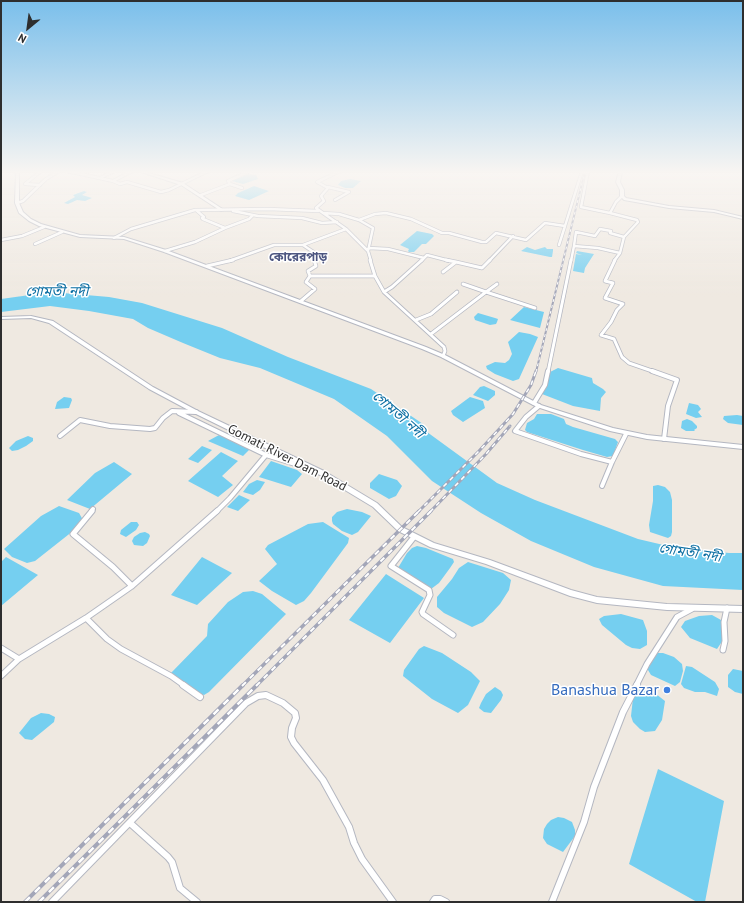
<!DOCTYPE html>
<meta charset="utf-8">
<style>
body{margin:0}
#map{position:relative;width:744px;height:903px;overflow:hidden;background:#efe9e1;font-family:"PT Sans",sans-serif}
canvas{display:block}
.frame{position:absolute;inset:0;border:2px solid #2e2e2e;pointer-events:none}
.north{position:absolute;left:8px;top:8px;width:40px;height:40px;-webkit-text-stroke:3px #fff;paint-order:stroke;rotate:209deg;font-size:11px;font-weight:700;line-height:16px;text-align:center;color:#2e2e2e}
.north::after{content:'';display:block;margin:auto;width:14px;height:18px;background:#2e2e2e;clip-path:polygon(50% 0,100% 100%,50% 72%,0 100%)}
</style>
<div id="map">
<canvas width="744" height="903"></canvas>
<div class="frame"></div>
<div class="north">N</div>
</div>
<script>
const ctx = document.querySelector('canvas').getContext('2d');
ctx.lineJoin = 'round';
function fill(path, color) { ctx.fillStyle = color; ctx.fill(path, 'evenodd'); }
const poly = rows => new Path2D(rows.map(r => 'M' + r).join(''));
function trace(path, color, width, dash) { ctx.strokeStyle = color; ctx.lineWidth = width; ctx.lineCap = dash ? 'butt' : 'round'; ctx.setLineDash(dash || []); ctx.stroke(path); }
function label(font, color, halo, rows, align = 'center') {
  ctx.font = font + ' "PT Sans","Noto Sans Bengali",sans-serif'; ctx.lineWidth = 3; ctx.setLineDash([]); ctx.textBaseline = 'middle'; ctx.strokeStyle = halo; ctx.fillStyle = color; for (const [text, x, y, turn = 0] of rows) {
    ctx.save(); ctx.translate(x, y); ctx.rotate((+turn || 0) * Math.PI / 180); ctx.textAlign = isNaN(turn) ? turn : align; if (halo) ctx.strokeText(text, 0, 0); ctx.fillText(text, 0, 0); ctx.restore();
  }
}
const water = poly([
 [248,174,256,175,258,179,243,184,232,181],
 [350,179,361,181,353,188,345,188,338,185,341,181],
 [254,186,269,191,249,200,235,196,238,193],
 [84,191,87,192,82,195,92,198,85,201,77,200,68,204,64,203,75,197,73,195],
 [417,231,432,234,434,236,426,244,422,244,414,252,409,252,408,251,409,249,400,245],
 [527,247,535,250,545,247,547,249,553,249,553,251,552,257,550,257,521,251],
 [577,251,594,254,585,268,584,273,573,271,576,254,582,255,576,253],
 [63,293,109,297,142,303,222,328,288,357,371,389,423,424,427,432,497,483,535,500,638,539,672,547,729,553,743,553,743,590,663,586,594,567,531,541,481,513,432,481,387,436,334,399,260,368,220,358,183,343,148,328,133,319,89,311,50,306,1,312,1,299,37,294],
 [524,307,544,312,540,328,510,320],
 [478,313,495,318,498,319,497,322,496,324,490,325,475,320,474,317],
 [519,332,530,334,538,337,519,379,513,381,495,374,487,369,486,366,495,362,505,363,509,360,512,354,508,342],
 [558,368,592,378,593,383,603,389,606,392,601,398,600,411,573,406,542,394,547,386,548,373],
 [484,386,495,391,495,395,488,401,473,395,480,387],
 [64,397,71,398,72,400,69,408,55,409,57,402],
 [470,397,483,401,485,408,463,422,453,415,451,411],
 [689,403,698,405,701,409,698,412,702,417,696,418,686,414],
 [537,414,551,414,564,419,566,424,573,427,615,439,618,442,613,456,607,457,583,450,527,432,525,430,527,423,534,419],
 [737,415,743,416,743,425,728,423,723,419,724,416],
 [687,419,692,421,697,426,697,428,694,430,695,431,686,431,681,428,682,421],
 [219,435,251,448,243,456,208,441],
 [28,436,33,438,33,441,26,446,18,450,12,451,9,448,16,441],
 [202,446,212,450,198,463,188,459],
 [221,452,238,461,222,476,233,485,218,497,188,481],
 [271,461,297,470,302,474,291,487,259,477],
 [114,462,132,474,90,509,67,500,95,473],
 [379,474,397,480,402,486,396,496,389,499,370,488,370,483],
 [257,480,265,482,260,490,253,495,243,492,249,484],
 [658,485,665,487,670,492,672,500,672,532,671,536,668,538,650,532,649,525,653,501,653,486],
 [239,495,250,500,238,511,227,507],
 [59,506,79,513,83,520,73,531,35,561,27,563,12,557,4,549,41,516],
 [347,509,362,512,371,516,358,532,352,535,342,531,333,524,332,521,332,517,337,512],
 [131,522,137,522,139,525,136,530,126,537,120,534,121,530],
 [323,522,349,538,348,543,311,593,304,601,296,605,272,591,259,581,277,564,265,549,268,545,308,524],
 [145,532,149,534,150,536,147,543,143,546,134,545,132,541,134,537,140,533],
 [417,546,426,548,453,559,454,562,450,568,439,583,431,589,400,570,398,568,407,553,412,548],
 [6,557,38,575,1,606,1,562],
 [202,557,232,573,197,605,171,595],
 [468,562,503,573,511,580,509,590,500,604,483,622,472,627,444,613,437,607,437,597,452,579,459,568],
 [386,574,424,598,390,643,349,620],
 [253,591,262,594,286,614,209,692,204,695,198,693,171,673,207,636,208,624,228,602,243,592],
 [621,614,643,620,647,631,647,645,640,649,632,648,626,645,602,625,599,619,604,616],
 [712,615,721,620,723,640,717,649,690,638,681,627,685,621,699,616],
 [424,646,442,653,471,672,480,681,468,705,458,713,432,699,403,676,404,670,419,649],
 [657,653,663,653,674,657,682,664,683,671,680,682,675,686,651,675,648,670,648,664],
 [686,666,692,667,715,682,719,689,717,696,705,692,695,692,684,688,681,684],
 [733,669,743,671,743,694,735,692,728,687,728,675],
 [495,687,501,691,503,695,501,700,491,713,484,712,479,708,481,703,486,694],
 [643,689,656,694,665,701,662,720,655,731,645,732,640,729,633,722,631,716,633,698,638,691],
 [41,713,49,714,55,717,54,722,32,740,25,739,19,733,31,718],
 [658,769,724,801,705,902,697,902,629,864],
 [558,817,564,818,572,822,575,830,575,836,563,852,547,844,543,838,544,829,547,824,551,820]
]);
const streetFar4 = poly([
 [67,171,113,181],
 [132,171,113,181,120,184,127,182,161,192,169,190,208,171],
 [340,171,317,182,328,188,321,196,324,201,316,208,323,213,339,214,359,220,373,228,368,251,371,261],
 [588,171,581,207,610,213],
 [100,178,114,171],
 [40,185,25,184,41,171],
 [328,187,349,192,335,200],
 [242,188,230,184,228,181,250,171],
 [201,195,230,184],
 [17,203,23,201,46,179,59,171],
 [233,211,258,216,302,218,322,223,337,222],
 [323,213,346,229,368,251],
 [359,220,375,214,386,213,411,219,442,233,449,233,482,242,486,242,496,233,526,240,545,223,565,226,582,171],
 [225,228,249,219,253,215],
 [114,238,131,229,195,210,268,209,318,211],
 [1,240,22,236,44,227],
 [35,244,62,232],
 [559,245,565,226],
 [574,246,576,232,595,236,600,229,611,231,610,233,624,237],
 [369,248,388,249,424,258],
 [165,251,195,242,225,228,203,219,202,218,204,217,196,210],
 [229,261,274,245,303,245],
 [314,261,313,258,315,253,303,245,346,229],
 [421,261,427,255,450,261],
 [489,261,513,236],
 [571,261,574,246,598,248,620,253],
 [614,261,620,253,624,237,638,222,637,220,610,213,616,202,622,196]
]);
const streetFar3 = poly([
 [370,260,375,276,384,292,444,347,445,351,443,356],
 [615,260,605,281,613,283,605,298,623,304,617,310,611,322,601,335,614,339,622,357,629,363,655,372],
 [456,262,482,268,490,260],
 [207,266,233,260],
 [443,272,456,262,446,260],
 [310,276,375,276],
 [497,284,486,292,535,308],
 [384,292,392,287,422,260],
 [301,301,315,289,306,282,310,276,308,271,316,266,314,260],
 [416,320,431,314,457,292],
 [431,334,486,292,463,284],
 [548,372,571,260]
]);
const streetFar2 = poly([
 [652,371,677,380,668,406,664,439],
 [534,403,545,385,548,371],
 [539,406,526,417,515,431,581,454,612,462,626,434],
 [179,413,266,455],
 [60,436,80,420,110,426,150,429,155,428,163,418,172,411,196,412],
 [602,486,612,462],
 [91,512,93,509],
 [216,512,230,498,266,455,308,468]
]);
const streetFar1 = poly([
 [92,511,73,534,113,567,132,586],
 [414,537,391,566,429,590,430,595,422,612,423,614,453,635],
 [86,618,132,586,217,511],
 [1,648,19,659,86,618,107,639,121,649,171,676,185,686],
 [723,650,725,641,724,622,727,608],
 [1,676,19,659],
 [636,686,647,664,677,617,692,609]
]);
const street = poly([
 [183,685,200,697],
 [130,823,168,857,172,862,180,888,197,902],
 [52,902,246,703,258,696,266,695,283,703,295,713,296,718,292,728,291,737,294,743,323,780,349,827,354,843,362,859,393,902],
 [433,902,435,899,440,899,446,902],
 [552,902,584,822,594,787,623,712,637,685]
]);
const secondary = poly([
 [16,171,19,171,19,203,23,212,31,219,41,224,80,235,124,237,166,250,426,347,445,355,541,405,613,428,647,435,743,445,743,449,647,439,610,431,537,407,441,357,422,349,164,252,124,239,80,237,39,226,29,221,19,213,15,203,16,171],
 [138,171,142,171,183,183,224,210,221,211,181,185,138,171],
 [619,171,622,171,620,182,624,190,624,196,626,198,669,206,714,210,743,217,743,219,714,212,669,208,624,200,620,196,620,190,616,182,619,171],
 [31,316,53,321,153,387,198,411,324,471,377,503,402,527,434,543,490,560,571,590,597,597,667,604,743,606,743,612,667,610,597,603,570,596,486,564,430,547,398,531,373,507,320,475,194,413,149,389,49,323,31,318,1,319,1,317,31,316]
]);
const railFar3 = poly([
 [536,372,585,171]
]);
const railFar2 = poly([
 [418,512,479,451,513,414,531,385,536,371],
 [430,512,486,454,510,426]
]);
const railFar1 = poly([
 [242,686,419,511],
 [256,686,431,511]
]);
const rail = poly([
 [25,902,243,685],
 [39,902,257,685]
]);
const markers = [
 [667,690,4,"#3f7fe0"]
];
const farNeighbourhoodnames = [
 ["কোরেরপাড়",298,258]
];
const streetNames = [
 ["Gomati River Dam Road",287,458,27]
];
const waterNames = [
 ["গোমতী নদী",57,292],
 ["গোমতী নদী",398,415,41],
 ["গোমতী নদী",690,553,9]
];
const nearShopnames = [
 ["Banashua Bazar",659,690]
];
fill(water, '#75cff0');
trace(streetFar4, '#b4b7c1', 4);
trace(streetFar3, '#b4b7c1', 4.5);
trace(streetFar2, '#b4b7c1', 6);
trace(streetFar1, '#b4b7c1', 7);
trace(street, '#b4b7c1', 8);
trace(secondary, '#b4b7c1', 2);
trace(streetFar4, '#fff', 2.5);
trace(streetFar3, '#fff', 3);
trace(streetFar2, '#fff', 4);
trace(streetFar1, '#fff', 5);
trace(street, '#fff', 6);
fill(secondary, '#fff');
trace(railFar3, '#a3a6b8', 2);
trace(railFar2, '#a3a6b8', 3);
trace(railFar1, '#a3a6b8', 3.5);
trace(rail, '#a3a6b8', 4);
trace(railFar3, '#fff', 1, [3]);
trace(railFar2, '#fff', 1.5, [4.5]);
trace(railFar1, '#fff', 2, [5.5]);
trace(rail, '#fff', 2.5, [7]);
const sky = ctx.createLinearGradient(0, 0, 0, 297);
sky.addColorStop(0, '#7abfeb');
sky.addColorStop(0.58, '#f8f5f2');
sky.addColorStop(1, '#f8f5f200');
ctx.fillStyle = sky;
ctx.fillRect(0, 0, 744, 297);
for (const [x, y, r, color] of markers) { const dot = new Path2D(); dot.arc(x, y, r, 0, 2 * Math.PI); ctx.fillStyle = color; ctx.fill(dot); trace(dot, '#fff', 1.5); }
label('bold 12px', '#4d5680', '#fff', farNeighbourhoodnames);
label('13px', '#2e2e2e', '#fff', streetNames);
label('italic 14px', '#0d6fa3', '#fff', waterNames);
label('16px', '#366cbe', '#fff', nearShopnames, 'right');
</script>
